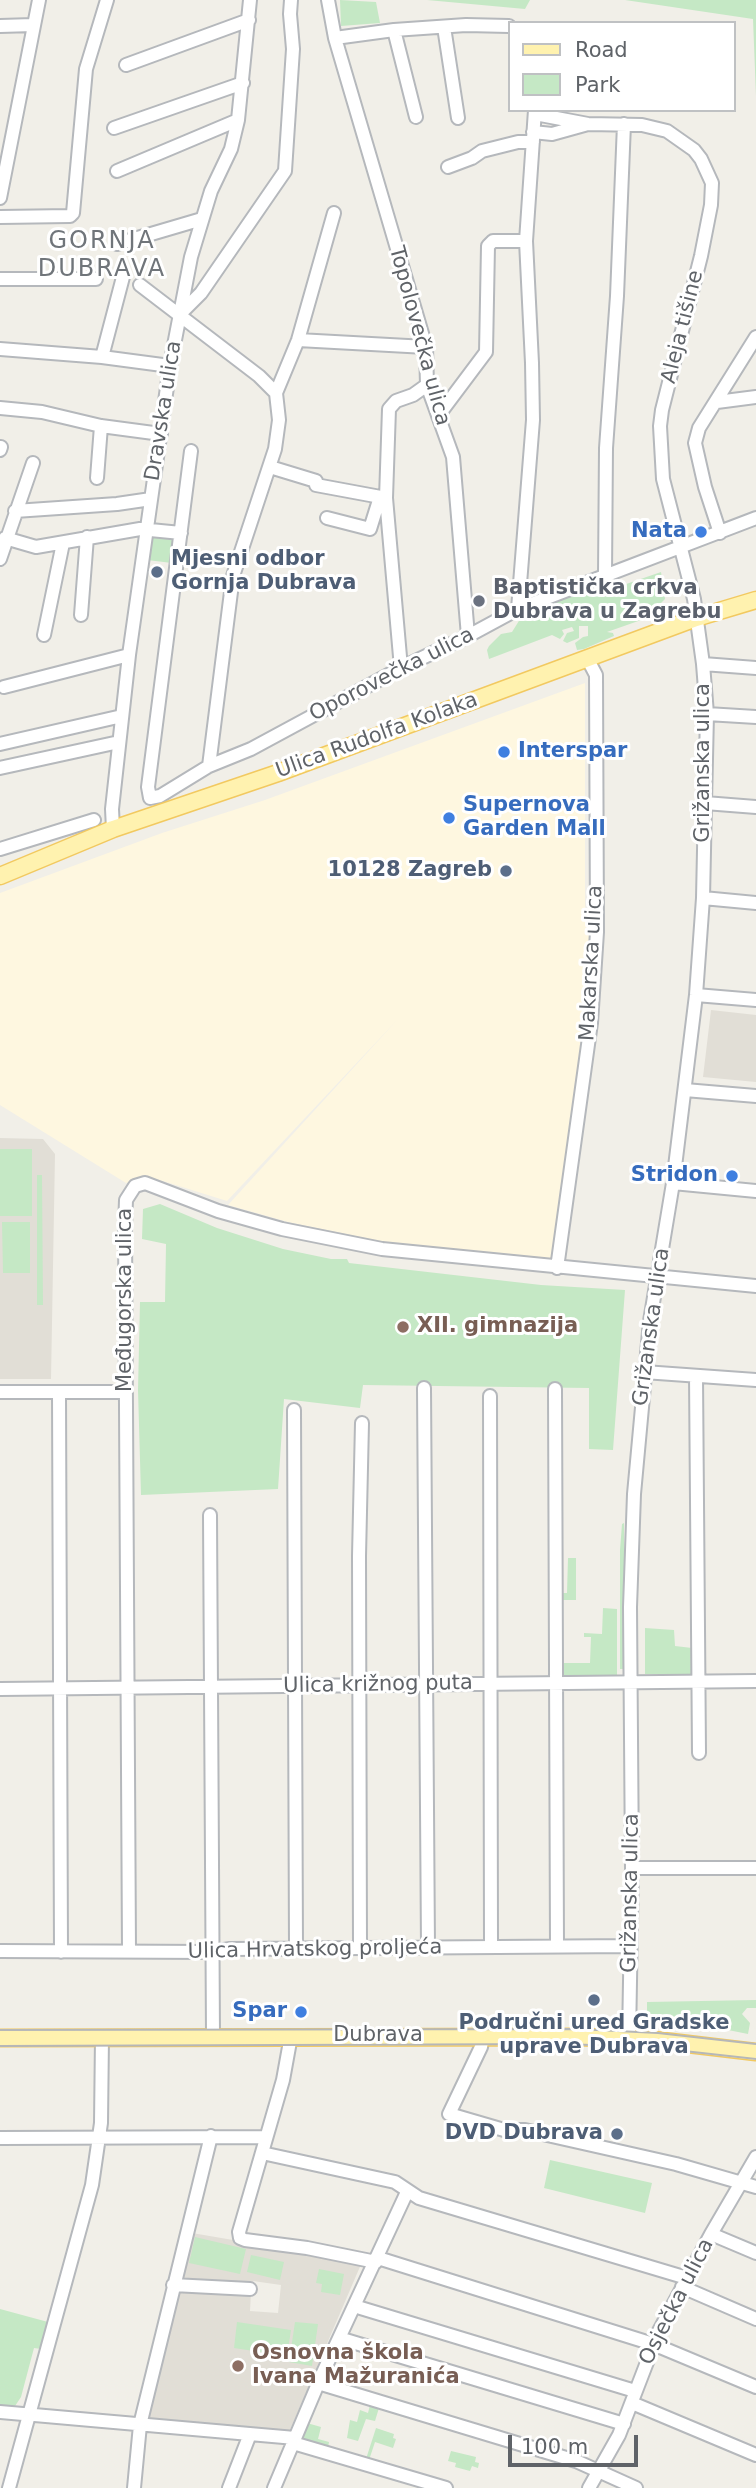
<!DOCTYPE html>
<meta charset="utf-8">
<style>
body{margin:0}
#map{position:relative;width:756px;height:2488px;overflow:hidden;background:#f1efe8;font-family:"DejaVu Sans",sans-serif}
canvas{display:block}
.legend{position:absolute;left:508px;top:21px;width:228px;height:91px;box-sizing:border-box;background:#fff;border:2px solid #bfc1c3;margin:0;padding:9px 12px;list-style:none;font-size:21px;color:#5f6368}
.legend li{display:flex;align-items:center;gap:14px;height:35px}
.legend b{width:35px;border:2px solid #bfc1c3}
.scale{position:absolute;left:508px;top:2435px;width:130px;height:32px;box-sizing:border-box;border:4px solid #5f6368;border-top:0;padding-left:9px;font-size:21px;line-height:24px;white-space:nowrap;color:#5f6368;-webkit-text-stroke:5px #fff;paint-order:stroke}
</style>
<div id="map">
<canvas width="756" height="2488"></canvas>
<ul class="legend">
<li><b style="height:9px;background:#fff2af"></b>Road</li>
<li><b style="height:19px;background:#c5e8c5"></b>Park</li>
</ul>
<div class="scale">100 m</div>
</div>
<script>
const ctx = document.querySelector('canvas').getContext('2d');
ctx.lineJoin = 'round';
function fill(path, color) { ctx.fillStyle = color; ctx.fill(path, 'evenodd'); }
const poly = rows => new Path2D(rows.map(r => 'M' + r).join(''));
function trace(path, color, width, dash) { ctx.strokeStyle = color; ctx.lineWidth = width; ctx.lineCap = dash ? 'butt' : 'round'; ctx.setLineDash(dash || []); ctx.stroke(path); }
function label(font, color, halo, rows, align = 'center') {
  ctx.font = font + ' "DejaVu Sans",sans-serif'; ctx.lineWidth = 6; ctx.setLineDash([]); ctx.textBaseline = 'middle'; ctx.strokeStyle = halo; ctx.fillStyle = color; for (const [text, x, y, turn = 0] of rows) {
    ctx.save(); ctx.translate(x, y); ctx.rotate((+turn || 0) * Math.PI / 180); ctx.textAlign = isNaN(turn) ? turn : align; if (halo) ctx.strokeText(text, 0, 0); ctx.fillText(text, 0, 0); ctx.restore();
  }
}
const commercial = poly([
 [585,683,585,920,595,921,591,996,551,1261,384,1242,288,1222,228,1205,398,1019,227,1201,163,1181,143,1178,126,1183,0,1105,0,893,162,833,265,800]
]);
const education = poly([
 [711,1010,756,1015,756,1082,703,1077],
 [0,1138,43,1139,55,1154,51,1379,0,1379],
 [192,2233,362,2262,289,2432,146,2419,178,2289,251,2292,250,2311,278,2313,281,2285,253,2281,251,2287,180,2281]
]);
const green = poly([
 [340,0,376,2,380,23,341,26],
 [427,0,530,0,525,9],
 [625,0,756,0,756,96,753,19],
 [150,534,175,537,172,563,147,560],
 [661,572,665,599,657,607,664,612,607,632,613,633,614,636,584,649,577,650,575,643,583,637,588,636,588,626,579,626,579,638,567,643,563,641,567,633,574,631,572,627,562,630,564,634,560,639,552,635,489,659,487,650,489,646,501,634,512,632,522,616,559,598,584,591,606,591],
 [0,1149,32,1149,32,1216,0,1216],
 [37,1175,42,1175,43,1305,37,1305],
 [160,1204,217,1228,283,1249,331,1259,347,1259,349,1263,541,1285,625,1290,613,1450,589,1449,589,1388,363,1385,360,1408,284,1399,278,1489,141,1495,138,1390,140,1302,165,1302,166,1244,142,1239,143,1209],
 [2,1222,30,1222,30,1273,3,1273],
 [624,1523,624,1669,620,1669,620,1550,622,1524],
 [568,1558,576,1558,576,1600,562,1600,562,1593,567,1593],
 [603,1608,617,1609,617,1677,565,1676,562,1672,562,1663,590,1663,591,1637,584,1637,584,1633,602,1634],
 [645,1628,674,1630,675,1646,692,1648,694,1674,645,1674],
 [756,2000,756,2008,747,2008,742,2014,750,2023,748,2034,708,2026,652,2021,647,2017,647,2002],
 [550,2160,652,2183,645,2213,544,2188],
 [195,2237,246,2249,240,2274,189,2263],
 [251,2255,284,2262,280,2280,247,2272],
 [319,2269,344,2274,340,2295,321,2292,322,2284,316,2283],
 [0,2309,48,2322,41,2349,34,2348,21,2397,15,2406,0,2405],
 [237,2322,291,2330,287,2356,234,2348],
 [295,2322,318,2324,312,2366,289,2362],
 [370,2405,379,2408,375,2421,366,2419,358,2441,347,2438,350,2420,357,2422,360,2410,368,2413],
 [307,2423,321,2427,318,2439,329,2442,328,2448,301,2440],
 [376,2428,394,2434,393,2438,396,2439,393,2448,375,2442,369,2460,366,2459],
 [451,2451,476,2457,475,2462,479,2463,478,2468,472,2466,470,2471,455,2467,456,2463,448,2461]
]);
const minor = poly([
 [328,0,335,38,426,347,427,385,453,457,468,636],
 [0,26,33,25],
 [444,27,458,118],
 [394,30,416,117],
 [335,38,394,30,466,25,509,26],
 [126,65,249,20],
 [535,114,588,124,642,125,667,131,694,150,701,159,712,183,711,205,701,256,662,410,660,426,663,479,694,599,703,664,707,714,705,803,703,898,696,995,673,1183,650,1321,634,1494,630,1607,632,1868,629,2038],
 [114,128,243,83],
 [533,132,552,134,588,124],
 [448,167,472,158,482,151,518,142,533,142],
 [117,171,238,120],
 [0,198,39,0],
 [0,217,70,216,73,213,86,69,107,0],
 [117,244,202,219],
 [0,279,96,279],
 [140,285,259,376,276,393],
 [179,315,201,293,285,171,293,49,290,14,291,0],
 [298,340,426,347],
 [0,349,102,357,170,366],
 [102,357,123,277],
 [717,402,756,397],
 [0,408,42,412,101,426,161,434],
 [438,416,486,352,488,246,493,241,526,241],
 [0,450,1,447],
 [191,451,148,787,150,798,160,796,209,766,251,749,401,668,468,636,518,609,756,518],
 [270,467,316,481],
 [97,478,101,426],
 [316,485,386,498],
 [15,511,117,504,151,499],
 [327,518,370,529,380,497],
 [720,533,705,487,695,443,699,428,756,337],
 [5,538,36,547,140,529,181,533],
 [0,559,33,463],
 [605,575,606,448,617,296,624,124],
 [518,609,533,420,532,363,526,241,535,110],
 [81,615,87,537],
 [44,635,63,543],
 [703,664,756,668],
 [401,668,386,498,389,409,396,401,413,395,427,385],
 [4,687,129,655],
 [707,714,756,717],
 [0,744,122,716],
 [209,766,233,576,275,449,279,420,276,393,298,340,334,213],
 [0,768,119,742],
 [705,803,756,807],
 [113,829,112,809,129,655,170,366,191,257,211,191,231,149,238,120,250,0],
 [0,849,94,820],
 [703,898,756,903],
 [696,995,756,1000],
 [685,1090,756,1096],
 [673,1183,756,1191],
 [557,1268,591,1023,597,932,596,675,587,658],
 [644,1372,756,1380],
 [696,1376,699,1753],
 [424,1388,428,1948],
 [555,1389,557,1946],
 [0,1392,126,1392],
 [59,1393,61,1952],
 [490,1396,491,1946],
 [294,1410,296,1949],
 [210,1515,213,2036],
 [0,1689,756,1681],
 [632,1868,756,1868],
 [360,1948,359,1556,362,1423],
 [0,1951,212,1952,230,1949,631,1946],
 [129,1951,125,1227,126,1200,135,1186,145,1183,218,1211,282,1229,382,1249,756,1286],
 [291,2036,283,2080,239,2232,240,2238,245,2240,307,2248,376,2262],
 [483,2036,481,2047,449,2114,504,2130,525,2130,676,2164,756,2187],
 [0,2138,266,2137],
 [262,2153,395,2182,419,2198,687,2278],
 [711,2234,756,2253],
 [378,2258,653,2344,756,2387],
 [173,2285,250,2289],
 [682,2287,756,2319],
 [354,2306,635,2391],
 [339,2338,624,2424],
 [318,2383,576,2461,636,2488],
 [632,2403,756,2455],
 [0,2412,295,2438],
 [293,2443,446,2488],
 [9,2488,92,2185,101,2123,102,2037],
 [134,2488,140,2425,211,2136],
 [229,2488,250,2434],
 [274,2488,320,2379,407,2192],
 [589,2488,619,2435,659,2331,711,2234,756,2157]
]);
const major = poly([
 [0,876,113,829,278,773,696,618,756,600],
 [0,2038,579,2037,654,2040,756,2052]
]);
const tram = poly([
 [0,2030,576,2029,658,2033,756,2044],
 [0,2046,563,2044,648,2047,756,2059]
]);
const markers = [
 [701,532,7,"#3f7fe0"],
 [157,572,7,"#5c6f8a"],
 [479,601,7,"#6b7280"],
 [504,752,7,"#3f7fe0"],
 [449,818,7,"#3f7fe0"],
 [506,871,7,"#5c6f8a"],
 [732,1176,7,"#3f7fe0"],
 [403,1327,7,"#8d6e63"],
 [594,2000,7,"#5c6f8a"],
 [301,2012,7,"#3f7fe0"],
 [617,2134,7,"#5c6f8a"],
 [238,2366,7,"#8d6e63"]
];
const streetNames = [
 ["Aleja tišine",683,327,-76],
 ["Topolovečka ulica",419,336,75],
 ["Dravska ulica",164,411,-81],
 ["Oporovečka ulica",392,675,-27],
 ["Ulica Rudolfa Kolaka",377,736,-20],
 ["Grižanska ulica",704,763,-90],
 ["Makarska ulica",592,963,-87],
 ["Međugorska ulica",126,1300,-90],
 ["Grižanska ulica",652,1327,-82],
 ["Ulica križnog puta",378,1685,-1],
 ["Grižanska ulica",631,1893,-89],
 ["Ulica Hrvatskog proljeća",315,1950,-1],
 ["Dubrava",378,2036],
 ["Osječka ulica",677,2302,-63]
];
const shopNames = [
 ["Nata",687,532],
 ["Interspar",518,752,"left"],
 ["Supernova",463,806,"left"],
 ["Garden Mall",463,830,"left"],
 ["Stridon",718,1176],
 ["Spar",287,2012]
];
const serviceNames = [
 ["Mjesni odbor",171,560,"left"],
 ["Gornja Dubrava",171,584,"left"],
 ["10128 Zagreb",492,871],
 ["Područni ured Gradske",594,2024,"center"],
 ["uprave Dubrava",594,2048,"center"],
 ["DVD Dubrava",603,2134]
];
const worshipNames = [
 ["Baptistička crkva",493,589],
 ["Dubrava u Zagrebu",493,613]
];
const educationNames = [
 ["XII. gimnazija",417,1327],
 ["Osnovna škola",252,2354],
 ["Ivana Mažuranića",252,2378]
];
const quarterNames = [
 ["GORNJA",102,242],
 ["DUBRAVA",102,270]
];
fill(commercial, '#fef7e0');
fill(education, '#e1ded6');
fill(green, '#c5e8c5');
trace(minor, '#b5b8bc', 16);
trace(major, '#f2c960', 19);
trace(minor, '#fff', 12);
trace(major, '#fff2af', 16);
trace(tram, '#b6b7b8', 2);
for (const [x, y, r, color] of markers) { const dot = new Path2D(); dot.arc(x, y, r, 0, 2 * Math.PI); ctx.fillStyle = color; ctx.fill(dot); trace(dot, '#fff', 2.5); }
label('21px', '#5f6368', '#fff', streetNames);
label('bold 21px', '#366cbe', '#fff', shopNames, 'right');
label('bold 21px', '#4e5e75', '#fff', serviceNames, 'right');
label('bold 21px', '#5b616d', '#fff', worshipNames, 'left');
label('bold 21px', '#785e54', '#fff', educationNames, 'left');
ctx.letterSpacing = '2px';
label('24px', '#70757a', '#fff', quarterNames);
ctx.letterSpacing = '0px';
</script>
